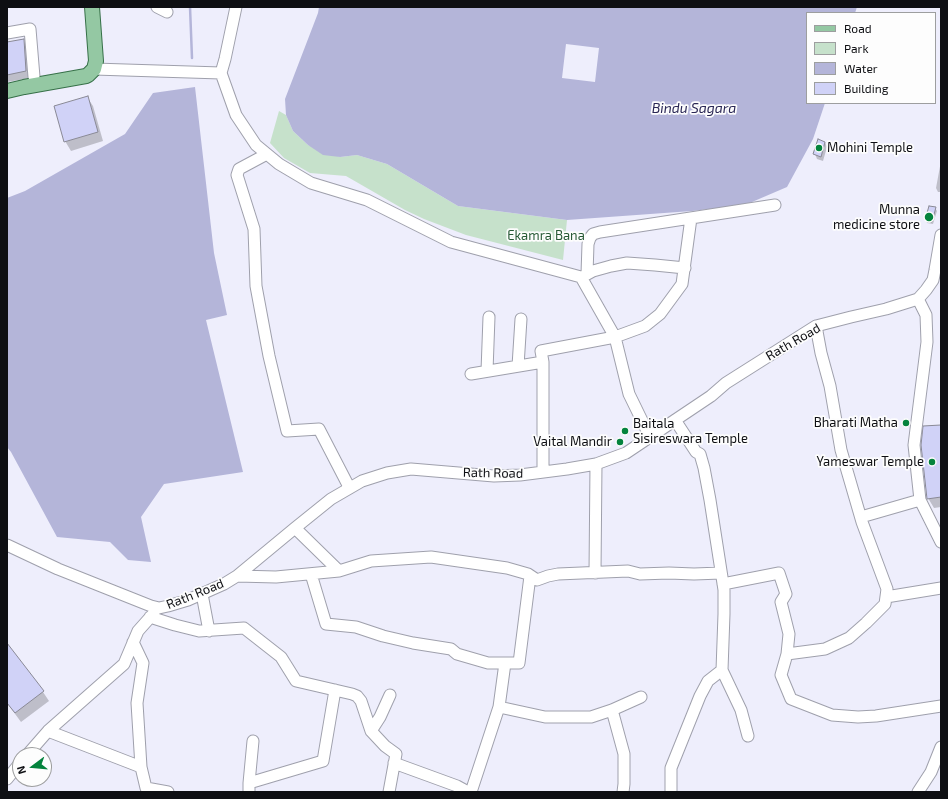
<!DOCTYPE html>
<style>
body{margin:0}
#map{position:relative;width:948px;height:799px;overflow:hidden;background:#eeeefc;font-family:"Exo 2",sans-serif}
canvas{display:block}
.frame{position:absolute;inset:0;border:8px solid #0e0f13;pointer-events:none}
.legend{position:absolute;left:806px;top:12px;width:130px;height:92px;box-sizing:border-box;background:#fdfdfd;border:1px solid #9d9e9f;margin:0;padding:5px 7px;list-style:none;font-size:12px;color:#0e0f13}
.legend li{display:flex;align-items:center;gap:8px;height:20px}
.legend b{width:20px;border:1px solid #9d9e9f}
.north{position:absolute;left:12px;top:747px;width:40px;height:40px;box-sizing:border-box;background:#fdfdfd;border:1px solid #9d9e9f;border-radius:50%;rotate:254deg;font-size:11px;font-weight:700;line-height:16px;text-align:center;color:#0e0f13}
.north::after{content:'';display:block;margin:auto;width:14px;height:18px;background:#04833d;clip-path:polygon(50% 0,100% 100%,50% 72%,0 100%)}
</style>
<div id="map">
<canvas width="948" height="799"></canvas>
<div class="frame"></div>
<ul class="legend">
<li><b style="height:5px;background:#94c8a3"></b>Road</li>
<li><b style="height:11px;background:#c6e1cb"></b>Park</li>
<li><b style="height:11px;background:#b4b5d9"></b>Water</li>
<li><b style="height:11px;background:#d0d2f7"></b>Building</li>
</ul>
<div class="north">N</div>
</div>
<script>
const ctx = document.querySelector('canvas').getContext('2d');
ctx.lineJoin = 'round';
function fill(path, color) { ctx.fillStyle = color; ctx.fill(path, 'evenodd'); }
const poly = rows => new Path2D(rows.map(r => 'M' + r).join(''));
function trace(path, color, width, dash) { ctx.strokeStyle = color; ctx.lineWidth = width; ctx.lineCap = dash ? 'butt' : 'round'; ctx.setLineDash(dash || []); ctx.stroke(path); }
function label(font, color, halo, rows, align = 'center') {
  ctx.font = font + ' "Exo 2",sans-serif'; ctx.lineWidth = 3.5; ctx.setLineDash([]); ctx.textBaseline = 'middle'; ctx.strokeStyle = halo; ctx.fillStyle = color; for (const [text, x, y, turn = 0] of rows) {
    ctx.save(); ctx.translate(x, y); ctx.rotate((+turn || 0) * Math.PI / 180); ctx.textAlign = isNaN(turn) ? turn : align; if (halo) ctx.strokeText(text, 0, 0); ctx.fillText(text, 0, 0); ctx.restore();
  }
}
const green = poly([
 [279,111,286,115,293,131,308,145,340,157,357,155,387,164,458,206,567,220,563,260,466,235,424,219,405,210,346,176,310,173,284,158,270,143]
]);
const water = poly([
 [319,7,857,7,855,13,807,13,807,103,825,103,813,139,787,187,745,205,692,211,567,220,458,206,387,164,357,155,340,157,323,155,308,145,293,131,286,115,285,99,318,13],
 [566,44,599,48,595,82,562,78],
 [195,87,214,253,227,315,206,320,243,472,164,484,141,517,151,562,128,560,110,542,57,537,11,452,7,447,7,198,25,191,125,134,153,93]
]);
const shadow = poly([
 [23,40,27,47,30,78,7,82,7,43],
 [87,97,93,106,103,141,71,151,65,141],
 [825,142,827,147,823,161,817,159,815,154],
 [941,161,941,192,938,192,936,188],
 [935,208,937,211,933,224,927,223,926,220],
 [941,426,941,507,934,508,928,498],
 [7,645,43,692,49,701,21,722,7,703]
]);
const stream = poly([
 [190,7,192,58]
]);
const building = poly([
 [24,39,26,71,7,75,7,42,24,39],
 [88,96,98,132,64,142,54,106,88,96],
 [818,139,825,142,821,157,813,154,818,139],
 [929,206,936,207,932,222,925,220,929,206],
 [941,425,941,497,927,499,921,445,923,426,941,425],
 [7,643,44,691,15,713,7,703,7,643]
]);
const minor = poly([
 [157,7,167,12],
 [7,33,30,29,34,77],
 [94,69,221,73,236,115,256,145,279,164,311,183,367,200,451,242,581,277,615,337,629,394,650,437],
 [221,73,225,59,236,7],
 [267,154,239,169,237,175,254,229,256,286,269,356,287,431,319,429,348,485,347,489],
 [587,274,588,244,590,238,593,234,600,232,775,205],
 [582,277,593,271,611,266,627,263,655,265,685,268],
 [918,299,926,315,927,342,914,445,920,500,941,542],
 [543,362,541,351,615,337,645,326,660,314,682,284,691,218],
 [518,366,521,319],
 [487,371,489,317],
 [471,374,543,362,543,472],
 [861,517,920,500],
 [295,528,339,571,371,561,431,557,507,568,528,574,537,580,548,576,558,574,628,571,640,574,669,573,694,574,721,573],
 [7,545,58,569,151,606,159,608,168,606,188,600,224,584,237,576,295,528,331,499,362,481,387,473,411,469,494,476,520,475,567,469,596,464,626,453,711,396,726,383,816,326,851,317,886,309,918,299,926,290,933,280,935,270,941,235],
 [595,573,596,464],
 [311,574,326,624,356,627,383,636,413,643,451,649,457,654,488,663,519,663,530,576],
 [237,576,276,577,339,571],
 [723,584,779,573,786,594,781,602,789,634,787,654,825,649,849,638,866,623,885,604,887,589,862,522,841,450,830,386,821,353,816,326],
 [202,594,209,631],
 [886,597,941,588],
 [150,617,175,625,199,631,244,628,281,657,296,681,352,694,357,696,361,701,371,731,385,746,396,754,389,792],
 [133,642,143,663,137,703,141,767,146,788,168,792],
 [787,654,781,675,791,699,832,715,858,717,876,716,941,706],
 [722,670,741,710,748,736],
 [499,707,545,717,591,717,612,710,641,697],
 [612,710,624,754,624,784,623,792],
 [48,731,141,767],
 [371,731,380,717,390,695],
 [27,755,48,731,124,664,138,631,154,613],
 [394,763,457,786,468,792],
 [7,779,20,763],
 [249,783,323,761,335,690],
 [249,792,249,783,253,741],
 [471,792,499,707,505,663],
 [671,792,671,768,700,696,708,681,722,670,724,614,724,590,710,500,704,468,700,454,696,452,675,420],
 [918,792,931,772,941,747]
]);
const major = poly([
 [7,91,24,87,86,76,88,75,94,69,96,61,92,7]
]);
const markers = [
 [819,148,4,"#04833d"],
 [929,217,5,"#04833d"],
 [906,423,4,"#04833d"],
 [625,431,4,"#04833d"],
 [620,442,4,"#04833d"],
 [932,462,4,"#04833d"]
];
const poiNames = [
 ["Mohini Temple",827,148,"left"],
 ["Munna",920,210],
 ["medicine store",920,225],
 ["Bharati Matha",898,423],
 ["Baitala",633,424,"left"],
 ["Sisireswara Temple",633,439,"left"],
 ["Vaital Mandir",612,442],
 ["Yameswar Temple",924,462]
];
const parkNames = [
 ["Ekamra Bana",546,236]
];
const streetNames = [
 ["Rath Road",793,342,-30],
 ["Rath Road",493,473,1],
 ["Rath Road",195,594,-22]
];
const waterNames = [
 ["Bindu Sagara",694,108]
];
fill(green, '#c6e1cb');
fill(water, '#b4b5d9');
fill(shadow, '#0003');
trace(stream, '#b4b5d9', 2.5);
fill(building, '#d0d2f7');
trace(building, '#898995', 1);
trace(minor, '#9fa0ac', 13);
trace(major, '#367048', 16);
trace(minor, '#fff', 11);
trace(major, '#94c8a3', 14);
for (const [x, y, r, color] of markers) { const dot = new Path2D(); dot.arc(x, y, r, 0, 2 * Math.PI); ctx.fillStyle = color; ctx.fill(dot); trace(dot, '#fdfdfd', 1.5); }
label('13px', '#0e0f13', '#fdfdfd', poiNames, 'right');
label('13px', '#275935', '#fdfdfd', parkNames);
label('13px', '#0e0f13', '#fdfdfd', streetNames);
label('italic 14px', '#2a2755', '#fdfdfd', waterNames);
</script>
